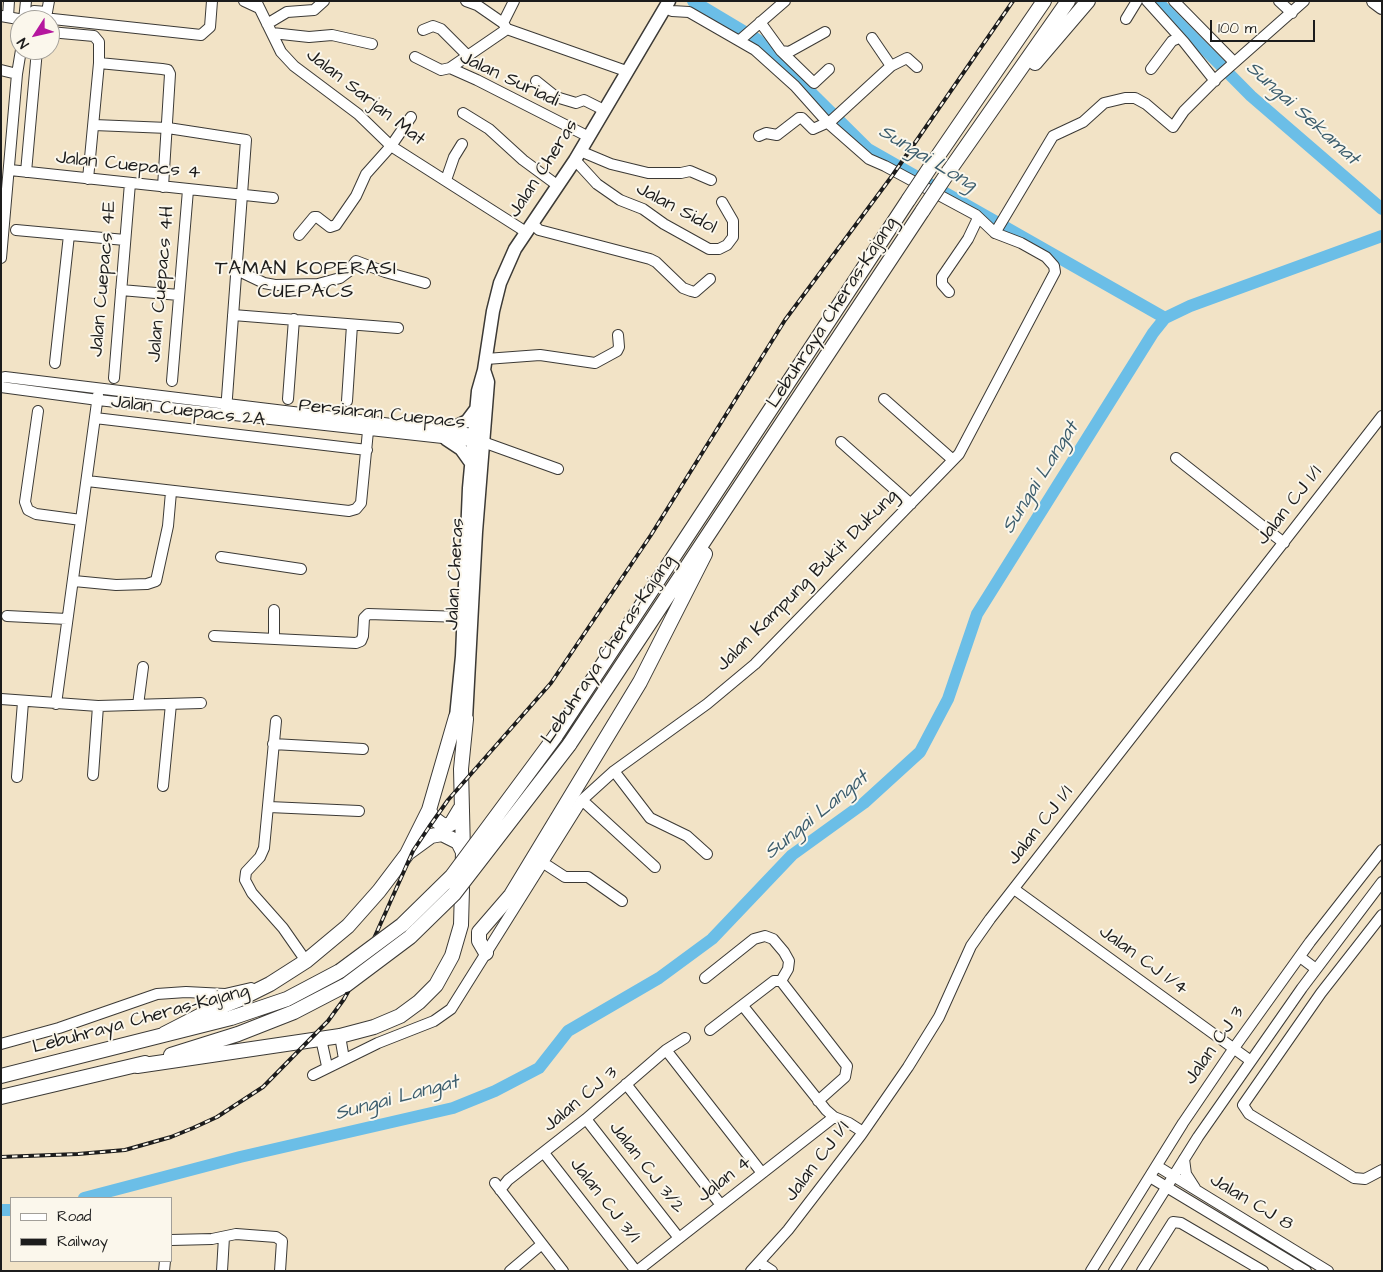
<!DOCTYPE html>
<meta charset="utf-8">
<style>
body{margin:0}
#map{position:relative;width:1383px;height:1272px;overflow:hidden;background:#f2e3c6;font-family:"Architects Daughter",sans-serif}
canvas{display:block}
.frame{position:absolute;inset:0;border:2px solid #1c1c1c;pointer-events:none}
.legend{position:absolute;left:10px;top:1197px;width:162px;height:65px;box-sizing:border-box;background:#fbf7ec;border:1px solid #a29f99;margin:0;padding:6px 9px;list-style:none;font-size:15px;color:#1c1c1c}
.legend li{display:flex;align-items:center;gap:10px;height:25px}
.legend b{width:25px;border:1px solid #a29f99}
.north{position:absolute;left:10px;top:10px;width:50px;height:50px;box-sizing:border-box;background:#fbf7ec;border:1px solid #a29f99;border-radius:50%;rotate:235deg;font-size:14px;font-weight:700;line-height:20px;text-align:center;color:#1c1c1c}
.north::after{content:'';display:block;margin:auto;width:18px;height:22px;background:#b5179e;clip-path:polygon(50% 0,100% 100%,50% 72%,0 100%)}
.scale{position:absolute;left:1210px;top:20px;width:105px;height:22px;box-sizing:border-box;border:2px solid #1c1c1c;border-top:0;padding-left:6px;font-size:15px;line-height:18px;white-space:nowrap;color:#1c1c1c;-webkit-text-stroke:4px #fbf7ec;paint-order:stroke}
</style>
<div id="map">
<canvas width="1383" height="1272"></canvas>
<div class="frame"></div>
<ul class="legend">
<li><b style="height:6px;background:#fff"></b>Road</li>
<li><b style="height:6px;background:#1c1c1c"></b>Railway</li>
</ul>
<div class="north">N</div>
<div class="scale">100 m</div>
</div>
<script>
const ctx = document.querySelector('canvas').getContext('2d');
ctx.lineJoin = 'round';
const poly = rows => new Path2D(rows.map(r => 'M' + r).join(''));
function trace(path, color, width, dash) { ctx.strokeStyle = color; ctx.lineWidth = width; ctx.lineCap = dash ? 'butt' : 'round'; ctx.setLineDash(dash || []); ctx.stroke(path); }
function label(font, color, halo, rows, align = 'center') {
  ctx.font = font + ' "Architects Daughter",sans-serif'; ctx.lineWidth = 4; ctx.setLineDash([]); ctx.textBaseline = 'middle'; ctx.strokeStyle = halo; ctx.fillStyle = color; for (const [text, x, y, turn = 0] of rows) {
    ctx.save(); ctx.translate(x, y); ctx.rotate((+turn || 0) * Math.PI / 180); ctx.textAlign = isNaN(turn) ? turn : align; if (halo) ctx.strokeText(text, 0, 0); ctx.fillText(text, 0, 0); ctx.restore();
  }
}
const river = poly([
 [693,1,758,40,868,149,1165,318],
 [1157,1,1251,96,1382,209],
 [84,1198,240,1157,453,1108,495,1091,539,1068,568,1031,659,978,712,939,792,855,864,803,920,752,948,699,977,614,1153,333,1165,318,1190,306,1382,236],
 [1,1210,11,1210]
]);
const minor = poly([
 [244,1,259,8],
 [256,1,281,52,294,66,358,114,391,146,526,232],
 [466,1,477,5,503,23,507,29,626,71],
 [1147,1,1184,42,1215,81],
 [1174,1,1234,62],
 [1279,1,1292,13],
 [34,11,47,12,49,1],
 [1,16,24,20],
 [25,16,201,35,210,27,212,1],
 [8,17,9,1],
 [1126,19,1137,1],
 [24,20,26,1],
 [760,22,781,51,789,52,825,32],
 [503,23,514,1],
 [267,24,287,12,314,10,324,1],
 [423,30,433,26,441,29,467,55],
 [50,32,94,36,99,42,99,63,88,179],
 [272,33,309,37,332,35,372,44],
 [740,40,785,1],
 [781,51,814,83,829,69],
 [415,57,441,70,450,68,477,80,589,137],
 [99,63,162,69,168,70,170,74,163,187],
 [891,66,907,58,917,67],
 [450,68,507,29],
 [1151,69,1172,41,1179,38],
 [1,70,17,74],
 [536,81,556,97,576,103,584,100,604,110],
 [463,113,489,129,523,160,557,185],
 [94,125,168,128,246,140,226,411],
 [759,136,766,133,777,135,799,118,802,118,813,129,831,121,891,66,872,38],
 [580,151,611,164,648,173,681,173,690,171,711,180],
 [575,160,597,184,620,200,643,209,664,224,709,249,719,249,727,245,733,237,733,221,722,202],
 [10,170,273,198],
 [26,172,37,50],
 [446,180,454,157,462,144],
 [532,223,539,230,650,259,656,262,683,288,691,291,695,292,710,279],
 [16,230,125,240],
 [995,233,1053,136,1083,122,1104,103,1125,98,1135,98,1146,104,1173,127,1184,111,1218,77,1304,1],
 [299,235,314,217,317,217,330,227,336,225,356,196,366,174,391,146,411,117],
 [1,258,17,74,21,50],
 [237,270,264,283,275,285,318,284,340,278,348,272,356,261,385,272,425,283],
 [121,290,179,295],
 [949,292,942,284,942,277,968,239,978,218],
 [233,315,398,328],
 [486,359,540,355,595,363,617,351,619,347,618,335],
 [55,363,69,235],
 [1,378,5,377,474,434,483,442,558,469],
 [114,378,130,183],
 [172,381,188,190],
 [1,387,98,400,479,442],
 [288,399,294,319],
 [884,399,953,460],
 [347,401,352,325],
 [38,411,25,502,28,510,36,514,81,520],
 [95,418,367,450],
 [841,442,911,504],
 [1176,458,1284,543],
 [87,481,349,511,356,509,361,503,368,431],
 [221,557,301,569],
 [74,581,116,585,147,584,156,581,168,526,171,492],
 [274,610,274,638],
 [7,616,67,619],
 [214,636,356,643,361,641,363,636,364,618,368,614,463,617],
 [1,699,98,706,201,703],
 [56,704,98,395],
 [138,705,143,667],
 [276,721,264,848,260,857,246,872,245,880,252,893,283,928,306,961],
 [273,744,363,749],
 [614,771,650,818,687,836,707,854],
 [93,775,98,706],
 [17,777,23,702],
 [163,786,171,704],
 [582,800,655,867],
 [269,807,359,811],
 [542,862,565,877,588,877,622,901],
 [1014,889,1251,1061],
 [1382,915,1321,993,1243,1105,1249,1114,1354,1178,1365,1179,1382,1170],
 [1300,957,1316,969],
 [705,978,754,939,765,936,773,939,784,952,789,961,788,969,781,981],
 [743,1006,826,1110,834,1117,849,1123,863,1132],
 [710,1030,774,981,781,981,847,1066,845,1077,818,1101],
 [340,1036,344,1059],
 [321,1039,327,1066],
 [1,1044,59,1028,157,994,186,992,225,994,251,988],
 [666,1050,762,1173],
 [313,1075,378,1043,434,1021,451,1009,582,800,614,771,707,704,755,664,959,454,1055,272,1054,266,1046,257,1021,243,995,233,976,215,885,166,869,159,828,123,795,86,755,50,689,12,672,11,665,8],
 [626,1084,721,1205],
 [586,1119,679,1238],
 [544,1153,636,1271],
 [1184,1159,1186,1174,1195,1188],
 [1157,1166,1328,1271],
 [1150,1177,1306,1271],
 [495,1183,563,1271],
 [500,1190,508,1180,586,1119,666,1050,685,1038],
 [171,1240,212,1239,236,1234,276,1237,282,1241,280,1271],
 [760,1263,772,1271],
 [164,1271,165,1261],
 [222,1271,224,1237],
 [510,1271,542,1244],
 [637,1271,834,1117],
 [751,1271,788,1230,861,1135,908,1067,939,1017,971,946,990,919,1382,416],
 [1091,1271,1183,1123,1234,1048,1310,942,1382,850],
 [1114,1271,1198,1137,1302,988,1382,882],
 [1142,1271,1173,1222,1181,1223,1263,1271]
]);
const major = poly([
 [447,431,467,421,476,409],
 [446,439,461,449,471,463],
 [456,717,462,656,469,488,478,391,484,370,493,311,500,283,515,249,575,160,669,1],
 [466,719,476,532,488,382,484,370]
]);
const highway = poly([
 [1374,1,1382,7],
 [1035,63,1088,1],
 [933,163,1044,1],
 [949,171,1068,1],
 [555,737,909,199],
 [569,745,923,210],
 [429,810,433,818,444,826,451,824,460,809],
 [409,852,431,836,442,834,458,842,463,852],
 [486,953,479,941,479,932,511,895,640,682,705,554],
 [164,1034,205,1013,238,1000,270,984,306,961,348,926,379,891,407,854,429,810,456,717],
 [171,1055,238,1034,294,1012,346,985],
 [137,1066,340,1036,374,1027,400,1016,419,1002,436,985,452,956,461,925,463,852,461,769,466,719],
 [1,1076,231,1018,287,999,340,971],
 [1,1097,145,1063]
]);
const rail = poly([
 [1,1157,78,1154,125,1150,171,1137,193,1128,217,1117,263,1087,328,1021,344,999,359,972,413,851,429,827,448,800,551,683,651,535,785,320,892,176,1013,1]
]);
const highwayBridge = poly([
 [909,199,933,163],
 [923,210,949,171],
 [340,971,402,925,452,876,555,737],
 [346,985,410,937,454,894,569,745]
]);
const streetNames = [
 ["Jalan Suriadi",509,80,25],
 ["Jalan Sarjan Mat",365,98,38],
 ["Jalan Cuepacs 4",128,166,6],
 ["Jalan Cheras",544,169,-57],
 ["Jalan Sidol",676,209,28],
 ["Jalan Cuepacs 4E",104,279,-85],
 ["Jalan Cuepacs 4H",162,284,-85],
 ["Lebuhraya Cheras–Kajang",833,313,-57],
 ["Jalan Cuepacs 2A",188,412,7],
 ["Persiaran Cuepacs",382,415,6],
 ["Jalan CJ 1/1",1290,506,-52],
 ["Jalan Cheras",456,574,-87],
 ["Jalan Kampung Bukit Dukung",808,581,-45],
 ["Lebuhraya Cheras–Kajang",609,650,-56],
 ["Jalan CJ 1/1",1041,826,-52],
 ["Jalan CJ 1/4",1143,961,36],
 ["Lebuhraya Cheras–Kajang",141,1020,-15],
 ["Jalan CJ 3",1215,1046,-55],
 ["Jalan CJ 3",581,1100,-40],
 ["Jalan CJ 1/1",818,1162,-53],
 ["Jalan CJ 3/2",646,1168,52],
 ["Jalan 4",725,1180,-38],
 ["Jalan CJ 3/1",604,1201,52],
 ["Jalan CJ 8",1251,1203,31]
];
const waterNames = [
 ["Sungai Sekamat",1302,114,42],
 ["Sungai Long",927,159,31],
 ["Sungai Langat",1041,478,-58],
 ["Sungai Langat",817,816,-39],
 ["Sungai Langat",397,1099,-15]
];
const neighbourhoodNames = [
 ["TAMAN KOPERASI",306,270],
 ["CUEPACS",306,293]
];
trace(river, '#6bbee7', 12);
trace(minor, '#3c3a36', 12);
trace(major, '#3c3a36', 15);
trace(highway, '#3c3a36', 16);
trace(minor, '#fff', 10);
trace(major, '#fff', 12);
trace(highway, '#fff', 14);
trace(rail, '#1c1c1c', 4);
trace(rail, '#fbf7ec', 2, [5.5]);
trace(highwayBridge, '#3c3a36', 16, []);
trace(highwayBridge, '#fff', 14);
label('19px', '#1c1c1c', '#fbf7ec', streetNames);
label('italic 20px', '#3c5d6d', '#fbf7ec', waterNames);
ctx.letterSpacing = '1px';
label('20px', '#1c1c1c', '#fbf7ec', neighbourhoodNames);
ctx.letterSpacing = '0px';
</script>
